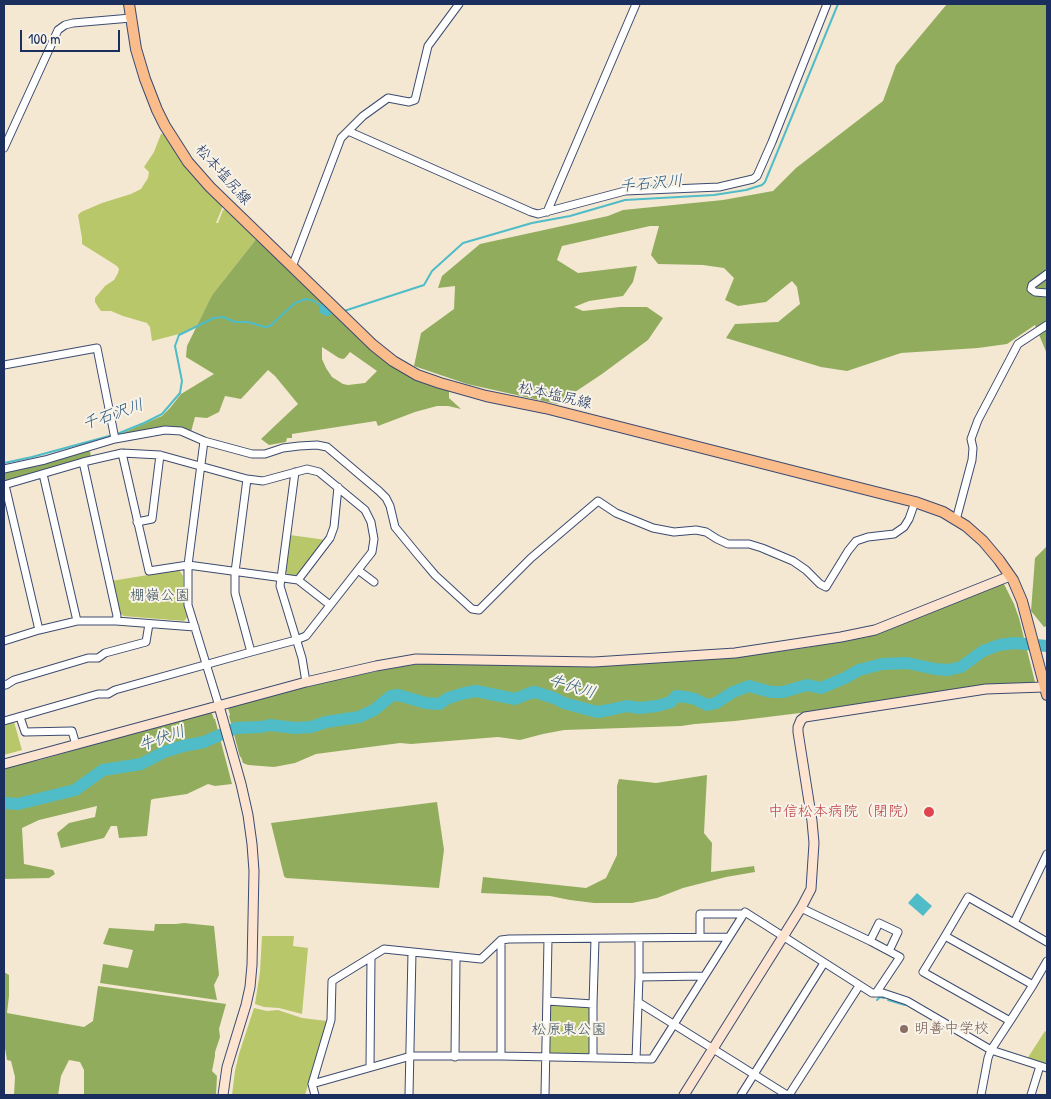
<!DOCTYPE html>
<meta charset="utf-8">
<style>
body{margin:0}
#map{position:relative;width:1051px;height:1099px;overflow:hidden;background:#f4e8d3;font-family:"Patrick Hand",sans-serif}
canvas{display:block}
.frame{position:absolute;inset:0;border:5px solid #1b2f5e;pointer-events:none}
.scale{position:absolute;left:20px;top:30px;width:100px;height:22px;box-sizing:border-box;border:2px solid #1b2f5e;border-top:0;padding-left:6px;font-size:15px;line-height:18px;white-space:nowrap;color:#1b2f5e;-webkit-text-stroke:4px #f7f3e8;paint-order:stroke}
</style>
<div id="map">
<canvas width="1051" height="1099"></canvas>
<div class="frame"></div>
<div class="scale">100 m</div>
</div>
<script>
const ctx = document.querySelector('canvas').getContext('2d');
ctx.lineJoin = 'round';
function fill(path, color) { ctx.fillStyle = color; ctx.fill(path, 'evenodd'); }
const poly = rows => new Path2D(rows.map(r => 'M' + r).join(''));
function trace(path, color, width, dash) { ctx.strokeStyle = color; ctx.lineWidth = width; ctx.lineCap = dash ? 'butt' : 'round'; ctx.setLineDash(dash || []); ctx.stroke(path); }
function label(font, color, halo, rows, align = 'center') {
  ctx.font = font + ' "Patrick Hand","Klee One",sans-serif'; ctx.lineWidth = 4; ctx.setLineDash([]); ctx.textBaseline = 'middle'; ctx.strokeStyle = halo; ctx.fillStyle = color; for (const [text, x, y, turn = 0] of rows) {
    ctx.save(); ctx.translate(x, y); ctx.rotate((+turn || 0) * Math.PI / 180); ctx.textAlign = isNaN(turn) ? turn : align; if (halo) ctx.strokeText(text, 0, 0); ctx.fillText(text, 0, 0); ctx.restore();
  }
}
const green = poly([
 [165,133,223,206,216,223,218,223,223,210,227,209,257,238,212,295,197,326,179,334,152,341,150,327,147,323,123,316,111,311,101,311,98,307,95,302,95,298,105,286,114,280,118,273,119,269,117,266,82,244,82,238,78,215,81,212,102,203,131,194,141,189,148,178,149,172,144,167,154,152,161,134],
 [290,535,326,540,299,573,294,576,288,575,285,571],
 [179,570,183,576,183,597,188,616,184,621,124,616,119,613,111,581],
 [14,722,22,750,4,755,4,724],
 [262,936,294,936,293,946,308,948,302,1014,279,1008,264,1007,255,1004,260,972],
 [552,1005,587,1006,590,1008,589,1052,587,1055,551,1054,548,1053,550,1007],
 [254,1008,267,1011,278,1010,302,1018,327,1021,305,1095,232,1095,235,1071,239,1054],
 [1045,1031,1047,1032,1047,1065,1027,1059]
]);
const forest = poly([
 [947,4,1047,4,1047,354,1035,325,1007,344,978,348,901,353,847,371,821,367,726,338,735,324,778,322,800,304,797,287,792,281,766,302,738,306,725,300,734,278,724,268,703,265,658,264,651,255,659,226,650,226,562,246,557,260,578,273,637,266,633,282,623,296,589,301,574,307,583,311,620,307,647,307,663,318,648,340,602,374,557,404,467,384,414,366,421,333,454,309,455,286,438,288,442,276,480,244,608,216,623,210,723,200,773,191,796,168,883,101,896,65],
 [257,238,380,356,449,388,449,398,461,409,448,406,437,406,415,412,378,426,376,421,292,434,292,438,287,438,286,442,269,445,261,439,298,404,275,376,268,370,241,399,225,396,219,412,207,418,195,417,191,432,185,429,172,426,118,435,162,416,170,408,181,394,214,374,186,357,187,346,212,295],
 [322,347,339,358,343,359,345,358,350,352,377,371,365,383,348,385,343,384,332,377,326,368,322,359],
 [90,450,91,458,4,482,4,472,21,469],
 [1047,546,1047,626,1044,627,1031,611,1035,558],
 [1002,584,1004,584,1014,604,1019,618,1035,682,1032,685,990,685,954,689,893,699,857,706,735,721,695,724,681,726,564,730,543,734,520,740,498,737,411,744,400,743,316,754,295,763,274,767,248,765,243,763,241,757,240,757,229,716,230,715,228,708,228,707,317,683,399,667,433,662,589,666,754,655,804,648,868,637,890,629],
 [211,711,214,719,215,719,232,784,215,786,208,784,187,794,153,799,151,800,147,836,119,838,117,826,111,826,104,838,61,848,57,833,69,823,95,817,97,806,39,820,22,828,24,864,53,870,55,874,49,878,4,879,4,768,40,760],
 [707,775,704,833,712,843,711,872,754,866,755,872,726,877,683,888,657,898,632,903,594,903,570,900,550,896,481,893,483,877,586,888,606,878,617,855,617,786,619,779,656,783],
 [437,802,444,850,439,888,286,878,284,876,271,823],
 [184,923,214,926,219,975,214,985,217,1000,100,983,103,964,128,968,133,950,103,944,109,928,154,931,155,924,176,924],
 [4,972,9,975,9,996,7,1013,84,1027,93,1021,98,986,226,1004,219,1029,220,1037,215,1052,215,1056,212,1071,217,1076,216,1095,84,1095,84,1070,80,1062,69,1060,61,1076,58,1095,14,1095,15,1077,11,1061,7,1060,4,1042]
]);
const water = poly([
 [917,893,932,906,923,916,908,903]
]);
const stream = poly([
 [344,311,424,285,432,271,463,243,532,223,570,216,625,200,714,195,746,190,762,185,765,182,838,4],
 [117,434,144,423,162,414,180,393,182,381,175,346,179,335,214,318,223,317,235,322,248,322,265,327,270,326,295,303,306,299,314,301,325,309],
 [4,463,32,457,113,435],
 [877,1000,880,997,884,998],
 [888,1000,905,1005]
]);
const river = poly([
 [325,309,327,310],
 [4,803,18,804,75,790,103,770,141,764,164,752,183,746,204,742,236,728,261,727,270,725,295,728,311,727,326,722,359,717,374,710,391,696,398,695,426,703,439,704,448,698,465,693,476,691,515,699,530,693,535,692,554,698,564,703,597,712,609,710,627,706,639,708,657,706,671,702,676,696,686,697,695,699,707,705,716,703,733,692,749,686,771,692,783,692,807,685,821,688,845,678,859,670,882,664,907,663,935,669,948,670,961,667,983,651,999,645,1014,643,1047,646]
]);
const street = poly([
 [348,131,531,212,538,214,625,191,719,187,753,179,757,176,772,142,827,4],
 [4,148,58,30,65,25,73,23,131,18],
 [547,212,636,4],
 [292,267,341,138,363,116,388,98,409,102,415,100,428,46,459,4],
 [1047,274,1032,285,1031,289,1035,292,1047,293],
 [4,365,97,348,115,439],
 [204,441,188,565,188,605,219,706],
 [122,453,149,571,188,565,298,580,330,605],
 [83,462,117,616,116,621],
 [4,469,45,460,115,439,165,430,181,431,204,441,252,454,265,454,283,448,299,446,317,445,327,447,379,491,386,498,390,506,395,527,418,555,435,575,472,609,479,610,531,558,598,501,616,513,653,528,674,532,696,530,706,532,717,539,728,544,749,544,762,548,793,561,806,570,820,584,826,587,848,551,856,541,868,537,894,534,904,527,909,519,915,502],
 [295,472,280,586,302,658,306,682],
 [43,474,77,621],
 [247,479,235,572,235,593,251,652],
 [4,485,83,462,122,453,160,455,247,479,263,481,307,469,319,472,365,510,371,522,374,539,372,552,306,636,296,640,251,652,115,690,108,694,98,694,4,721],
 [5,485,39,630],
 [956,520,972,460,973,448,971,439,978,420,1018,344,1047,325],
 [137,522,152,519,160,455],
 [358,570,374,582],
 [298,580,330,538,334,527,338,487],
 [4,641,39,630,77,621,116,621,195,627],
 [4,684,6,685,14,680,88,658,98,658,105,653,146,642,149,624],
 [20,717,25,732,72,731,76,745],
 [1047,854,1014,923,1047,942],
 [801,908,870,941,900,957,876,993],
 [945,936,923,972,1010,1021,1033,985,945,936,968,897,1014,923],
 [700,937,700,914,744,914],
 [870,941,879,923,898,932,889,951],
 [639,977,704,976],
 [1033,985,1047,961],
 [547,1001,593,1004],
 [638,1002,787,1095],
 [501,1056,501,940],
 [455,1057,456,957],
 [593,1058,593,1004,595,939],
 [636,1059,639,977,639,938],
 [370,1067,371,958],
 [312,1084,411,1056,501,1056,652,1059,745,912,872,993,883,993,907,1001,991,1050,1047,1068],
 [315,1095,312,1084,331,1020,332,981,384,949,481,959,501,940,509,939,728,937],
 [409,1095,412,952],
 [545,1095,548,939],
 [741,1095,824,963],
 [789,1095,859,986],
 [981,1095,988,1058,991,1050,1010,1021],
 [1031,1095,1040,1066]
]);
const secondary = poly([
 [219,706,241,784,248,815,252,844,254,871,252,965,250,987,246,1005,227,1067,223,1095],
 [4,764,306,682,376,666,416,659,594,662,735,653,841,637,875,630,1010,576],
 [684,1095,801,908,811,889,814,843,812,821,798,732,798,727,801,720,805,717,986,689,1044,687]
]);
const primary = poly([
 [129,4,136,49,145,79,157,110,165,126,188,162,210,187,373,345,393,361,417,375,440,383,486,396,545,408,777,467,915,502,943,512,966,526,983,541,999,560,1013,580,1022,601,1047,695]
]);
const markers = [
 [929,812,6,"#e0444e"],
 [904,1029,5,"#8d6e63"]
];
const streetNames = [
 ["松本塩尻線",223,175,48],
 ["松本塩尻線",555,396,13]
];
const parkNames = [
 ["棚嶺公園",160,596],
 ["松原東公園",569,1030]
];
const healthNames = [
 ["中信松本病院（閉院）",918,812]
];
const educationNames = [
 ["明善中学校",914,1029]
];
const waterNames = [
 ["千石沢川",651,184,-5],
 ["千石沢川",113,415,-19],
 ["牛伏川",572,687,17],
 ["牛伏川",162,739,-19]
];
fill(green, '#b8c769');
fill(forest, '#92ac5d');
fill(water, '#4fbcc8');
trace(stream, '#4fbcc8', 2);
trace(river, '#4fbcc8', 12);
trace(street, '#3c4b70', 9);
trace(secondary, '#3c4b70', 11);
trace(primary, '#3c4b70', 12);
trace(street, '#fff', 7);
trace(secondary, '#fde4d1', 9);
trace(primary, '#fabc8b', 10);
for (const [x, y, r, color] of markers) { const dot = new Path2D(); dot.arc(x, y, r, 0, 2 * Math.PI); ctx.fillStyle = color; ctx.fill(dot); trace(dot, '#f7f3e8', 2); }
label('15px', '#1b2f5e', '#f7f3e8', streetNames);
label('15px', '#425561', '#f7f3e8', parkNames);
label('15px', '#be3a42', '#f7f3e8', healthNames, 'right');
label('15px', '#785e54', '#f7f3e8', educationNames, 'left');
label('italic 16px', '#2b597e', '#f7f3e8', waterNames);
</script>
